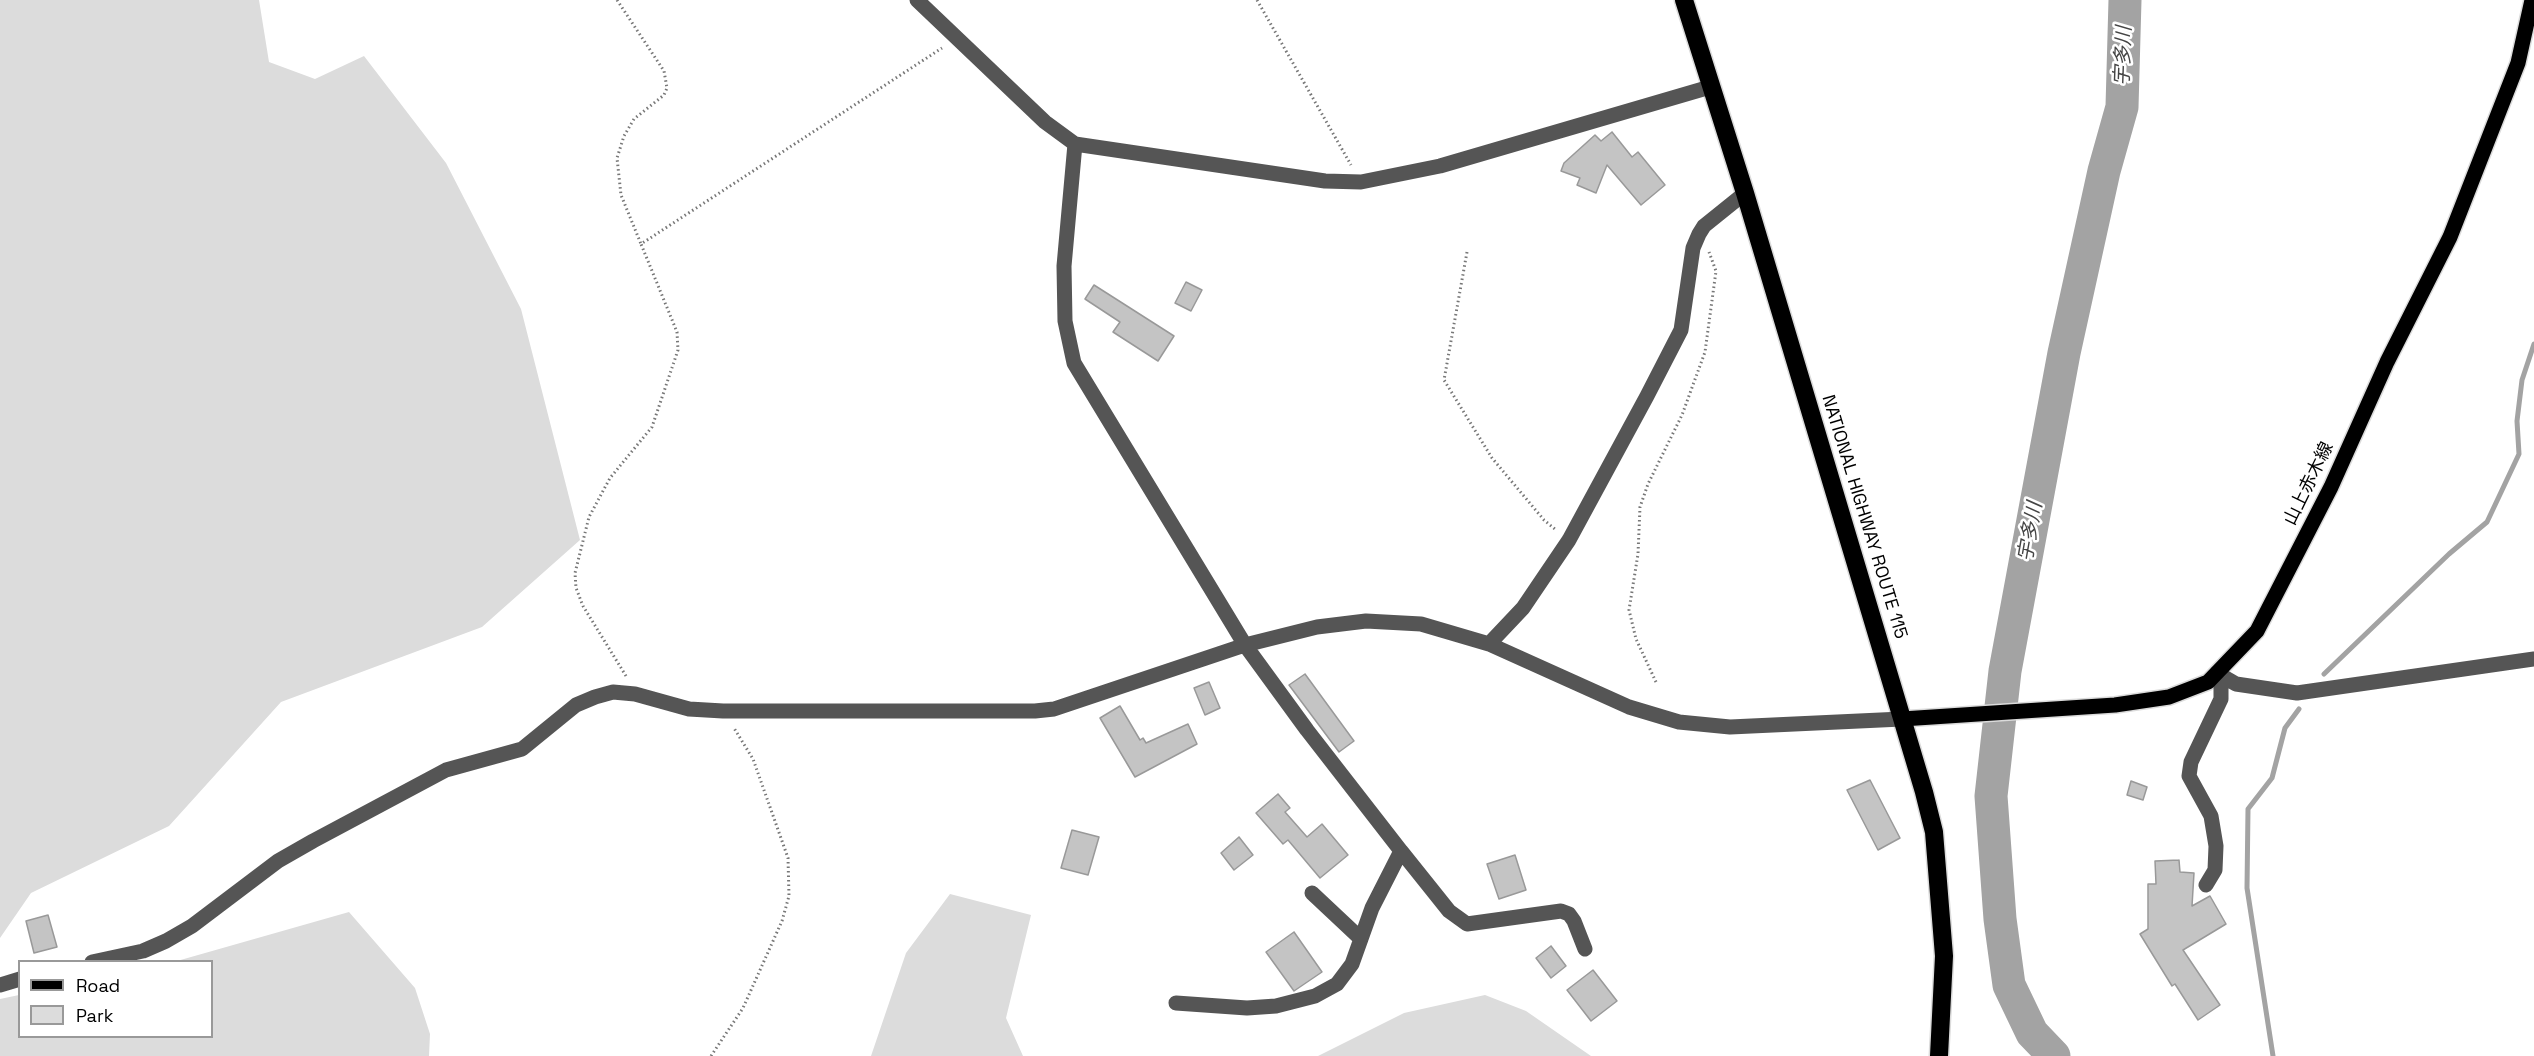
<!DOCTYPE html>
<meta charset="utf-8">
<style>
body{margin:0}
#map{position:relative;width:2534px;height:1056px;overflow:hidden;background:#fff;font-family:"Space Grotesk",sans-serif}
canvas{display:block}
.legend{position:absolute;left:18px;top:960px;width:195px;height:78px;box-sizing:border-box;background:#fff;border:2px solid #999;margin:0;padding:8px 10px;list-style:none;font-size:18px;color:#000}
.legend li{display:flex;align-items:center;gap:12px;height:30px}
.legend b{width:30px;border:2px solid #999}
</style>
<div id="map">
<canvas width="2534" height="1056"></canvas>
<ul class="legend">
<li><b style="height:8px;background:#000"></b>Road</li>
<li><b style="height:16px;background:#dcdcdc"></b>Park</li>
</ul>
</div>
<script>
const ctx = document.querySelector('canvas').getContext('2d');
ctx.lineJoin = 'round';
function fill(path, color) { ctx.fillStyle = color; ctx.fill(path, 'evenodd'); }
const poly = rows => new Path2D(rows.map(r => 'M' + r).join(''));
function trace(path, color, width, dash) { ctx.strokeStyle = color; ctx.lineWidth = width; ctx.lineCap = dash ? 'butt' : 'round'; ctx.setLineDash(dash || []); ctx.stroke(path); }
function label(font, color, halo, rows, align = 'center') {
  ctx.font = font + ' "Space Grotesk","Noto Sans JP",sans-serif'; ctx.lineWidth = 5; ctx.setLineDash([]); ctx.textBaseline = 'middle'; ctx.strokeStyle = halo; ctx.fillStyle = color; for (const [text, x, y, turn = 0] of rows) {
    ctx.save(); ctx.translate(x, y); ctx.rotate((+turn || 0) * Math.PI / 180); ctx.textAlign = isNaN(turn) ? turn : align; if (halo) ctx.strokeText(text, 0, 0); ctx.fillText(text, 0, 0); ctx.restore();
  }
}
const green = poly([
 [0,0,259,0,269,62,315,79,364,56,446,163,521,309,580,540,482,627,281,702,169,826,31,893,0,938],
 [950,894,1031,915,1006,1018,1023,1056,871,1056,906,953],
 [349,912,415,988,430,1034,429,1056,0,1056,0,999,19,995,20,1036,212,1036,212,962,177,961],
 [1485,995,1526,1011,1591,1056,1318,1056,1404,1013]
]);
const stream = poly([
 [2324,674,2449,554,2487,522,2519,454,2517,421,2522,380,2534,344],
 [2273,1056,2247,888,2248,809,2272,778,2285,728,2299,709]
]);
const river = poly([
 [2054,1056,2032,1033,2009,985,2000,919,1991,796,2005,671,2064,353,2104,171,2122,107,2125,0]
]);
const building = poly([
 [1612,132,1632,157,1638,152,1665,185,1641,205,1607,165,1596,193,1577,185,1580,178,1561,171,1564,163,1595,135,1601,141,1612,132],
 [1186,282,1202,290,1191,311,1175,303,1186,282],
 [1094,285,1174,336,1158,361,1113,332,1120,322,1085,299,1094,285],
 [1305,674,1354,741,1339,752,1289,685,1305,674],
 [1209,682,1220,708,1205,715,1194,688,1209,682],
 [1120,706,1140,740,1143,738,1146,743,1188,724,1197,744,1135,777,1100,718,1120,706],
 [1870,780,1900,838,1878,850,1847,790,1870,780],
 [2131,781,2147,787,2143,800,2127,795,2131,781],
 [1278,794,1290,808,1285,812,1307,837,1322,824,1348,855,1320,878,1288,840,1283,844,1256,813,1278,794],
 [1072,830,1099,837,1088,875,1061,868,1072,830],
 [1239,837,1253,855,1234,870,1221,853,1239,837],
 [1515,855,1526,890,1499,899,1487,864,1515,855],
 [2179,860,2180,872,2194,873,2192,906,2210,896,2226,924,2183,950,2220,1005,2198,1020,2175,984,2172,986,2140,934,2148,929,2148,884,2156,884,2155,861,2179,860],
 [48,915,57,947,34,953,26,921,48,915],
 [1294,932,1322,972,1294,991,1266,952,1294,932],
 [1551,946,1566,966,1551,978,1536,958,1551,946],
 [1593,970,1617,1001,1591,1021,1567,990,1593,970]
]);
const path = poly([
 [617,0,664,71,667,88,664,95,634,119,624,136,617,158,621,195,641,244],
 [1257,0,1351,165],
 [1467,252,1444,380,1492,458,1544,520,1556,530],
 [626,676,583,606,576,588,575,573,589,517,610,478,652,427,678,350,677,332,641,244,942,48],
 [1656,682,1636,639,1629,610,1638,554,1640,507,1648,484,1682,415,1705,352,1716,271,1709,252],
 [711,1056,743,1008,782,921,789,896,788,858,753,759,734,728]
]);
const minor = poly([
 [917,0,1045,122,1075,144,1325,181,1361,182,1440,166,1710,87],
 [1075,144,1064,266,1065,321,1074,363,1245,645,1307,730,1401,851,1372,908,1352,964,1337,984,1315,996,1276,1006,1247,1008,1176,1003],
 [1489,644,1629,707,1679,722,1730,727,1902,719],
 [2217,673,2236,684,2297,693,2534,659],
 [1401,851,1449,911,1467,924,1561,911,1569,914,1574,921,1585,949],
 [2206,885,2215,870,2216,846,2211,816,2189,776,2191,762,2221,699,2221,681,2217,673],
 [1312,893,1361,939],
 [92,962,143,951,166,941,192,926,278,861,313,841,446,770,522,749,576,705,595,697,613,692,635,694,689,709,723,711,1035,711,1054,709,1245,645,1317,627,1366,621,1421,624,1489,644,1523,608,1569,540,1647,396,1681,330,1693,248,1699,234,1704,226,1745,193],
 [0,985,20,979]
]);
const major = poly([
 [1902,719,2115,705,2169,697,2208,682,2257,631,2331,487,2387,362,2450,237,2518,63,2532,0]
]);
const highway = poly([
 [1684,0,1745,193,1924,792,1934,832,1944,956,1939,1056]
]);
const streetNames = [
 ["山上赤木線",2309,484,-64],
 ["NATIONAL HIGHWAY ROUTE 115",1864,517,73]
];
const waterNames = [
 ["宇多川",2124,56,-88],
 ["宇多川",2031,532,-80]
];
fill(green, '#dcdcdc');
trace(stream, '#a3a3a3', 5);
trace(river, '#a3a3a3', 33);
fill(building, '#c4c4c4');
trace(building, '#999', 1.5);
trace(major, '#dbdbdb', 18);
trace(highway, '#dbdbdb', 21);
trace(path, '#777', 3, [1.5, 3]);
trace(minor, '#555', 15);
trace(major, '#000', 15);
trace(highway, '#000', 18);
label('18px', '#000', '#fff', streetNames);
label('italic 20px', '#444', '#fff', waterNames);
</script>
